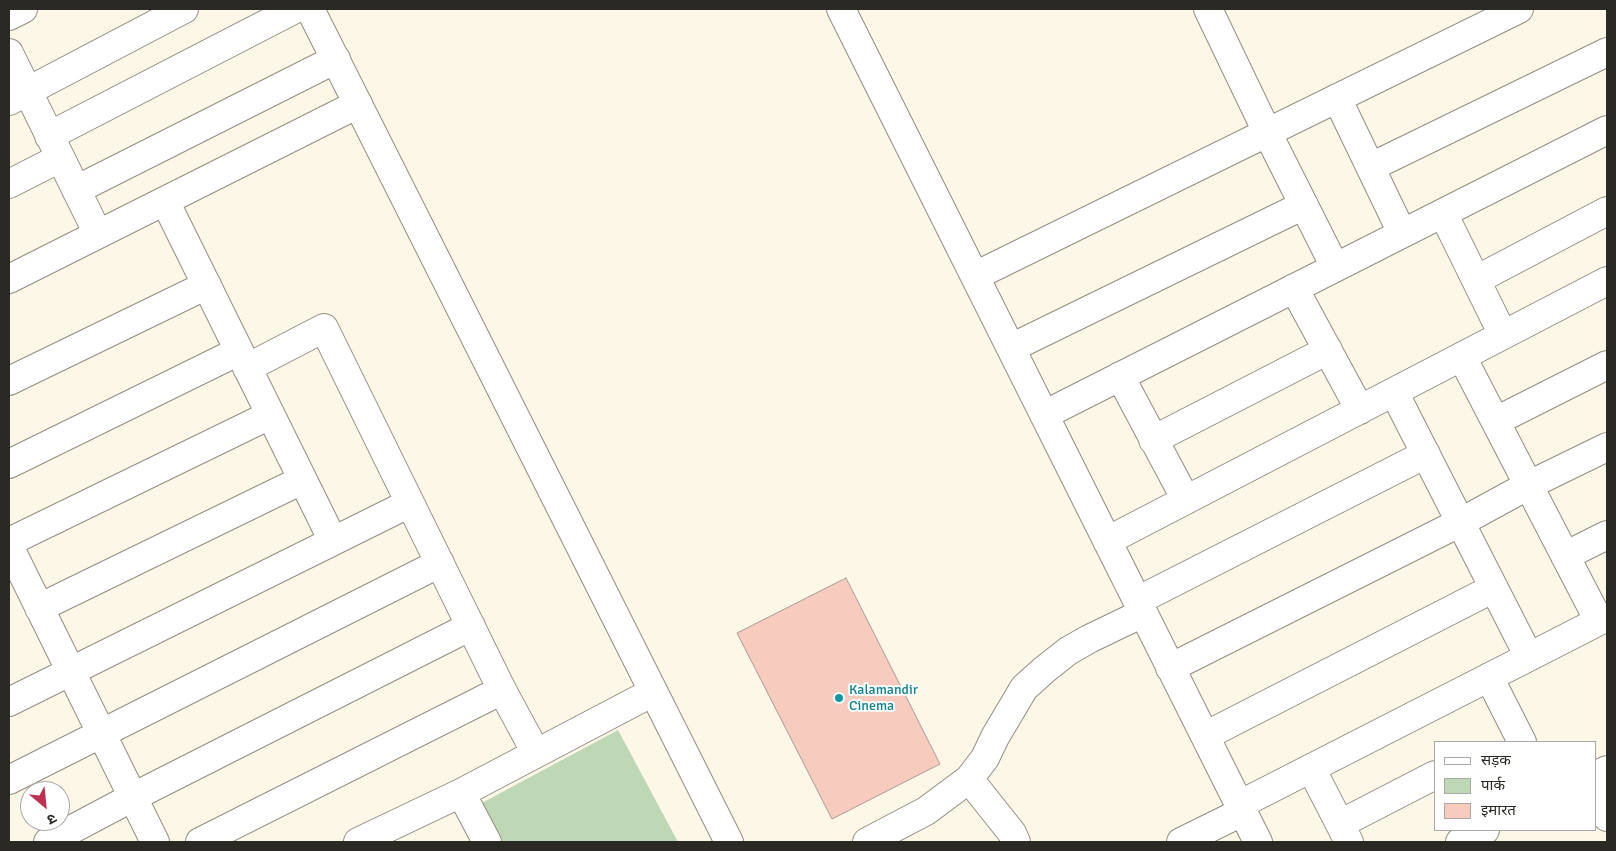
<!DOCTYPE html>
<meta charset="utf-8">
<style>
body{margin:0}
#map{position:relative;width:1616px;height:851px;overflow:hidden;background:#fdf7e8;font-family:Signika,"Noto Sans Devanagari",sans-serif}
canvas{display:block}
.frame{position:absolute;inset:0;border:10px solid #2b2923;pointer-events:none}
.legend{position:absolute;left:1434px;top:741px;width:162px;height:90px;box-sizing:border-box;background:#fff;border:1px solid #aaa9a7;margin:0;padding:6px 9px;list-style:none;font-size:15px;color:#2b2923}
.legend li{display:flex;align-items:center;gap:10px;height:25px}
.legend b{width:25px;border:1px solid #aaa9a7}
.north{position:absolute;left:20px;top:781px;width:50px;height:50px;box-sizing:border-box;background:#fff;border:1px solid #aaa9a7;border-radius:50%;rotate:152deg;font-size:14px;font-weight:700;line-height:20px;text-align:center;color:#2b2923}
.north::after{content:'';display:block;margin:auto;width:18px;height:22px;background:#c03052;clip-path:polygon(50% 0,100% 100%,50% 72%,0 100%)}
</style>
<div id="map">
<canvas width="1616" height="851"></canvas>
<div class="frame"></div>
<ul class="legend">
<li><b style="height:6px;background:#fff"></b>सड़क</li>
<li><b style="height:14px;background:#bed8b5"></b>पार्क</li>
<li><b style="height:14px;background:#f8cbbf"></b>इमारत</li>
</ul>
<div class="north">उ</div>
</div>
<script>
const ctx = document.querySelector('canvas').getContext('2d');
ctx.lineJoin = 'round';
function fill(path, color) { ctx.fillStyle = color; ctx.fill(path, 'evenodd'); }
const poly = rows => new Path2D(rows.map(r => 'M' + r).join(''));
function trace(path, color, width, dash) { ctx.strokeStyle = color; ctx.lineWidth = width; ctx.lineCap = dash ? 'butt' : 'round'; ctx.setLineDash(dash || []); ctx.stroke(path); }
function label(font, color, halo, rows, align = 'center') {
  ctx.font = font + ' Signika,sans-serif'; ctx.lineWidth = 4; ctx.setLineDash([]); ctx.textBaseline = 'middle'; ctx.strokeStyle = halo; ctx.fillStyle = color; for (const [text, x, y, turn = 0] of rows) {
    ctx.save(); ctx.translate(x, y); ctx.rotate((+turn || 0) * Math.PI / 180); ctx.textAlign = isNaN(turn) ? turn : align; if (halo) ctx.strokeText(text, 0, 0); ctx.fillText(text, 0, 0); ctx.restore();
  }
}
const green = poly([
 [618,730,678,842,498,842,478,805]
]);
const building = poly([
 [846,578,940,764,832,819,737,633,846,578]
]);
const street = poly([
 [841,9,1258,842],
 [1208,9,1267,132,1335,267],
 [9,16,23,9],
 [9,53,98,234],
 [1337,98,1402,233],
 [9,101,184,9],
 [49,136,295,9],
 [1371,167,1607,52],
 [9,184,60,158],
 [76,190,336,59],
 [165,201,333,541],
 [1443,213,1503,335],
 [975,276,1519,9],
 [9,279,358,104],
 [1476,280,1607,211],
 [1294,288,1360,410],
 [1011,348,1304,205],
 [1462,357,1599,621],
 [247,368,324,328,502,690,536,753],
 [1120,376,1186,500],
 [9,381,207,285],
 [1394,392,1529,657],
 [1044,415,1607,130],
 [1496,421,1607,365],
 [1153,440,1328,350],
 [9,464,239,351],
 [1107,541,1607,281],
 [9,542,270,415],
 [9,546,155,842],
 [1565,556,1607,535],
 [1137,601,1426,454],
 [39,608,302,480],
 [1170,668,1461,522,1529,485,1607,447],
 [1489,677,1522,742],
 [9,702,410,503],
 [1205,736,1494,588],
 [1311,768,1349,842],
 [1595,776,1607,770],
 [969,779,1012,833,1016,842],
 [9,780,440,563],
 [461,793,487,842],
 [1595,793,1607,817],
 [1239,805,1607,617],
 [1340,824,1435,775],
 [48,842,133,797,471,626],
 [200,842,502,690],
 [358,842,461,793,653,692],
 [867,842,926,811,969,779,985,758,995,737,1024,688,1044,670,1068,651,1089,639,1143,613],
 [1181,842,1242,812],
 [1460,842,1485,830]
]);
const secondary = poly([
 [310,9,729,842]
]);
const markers = [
 [839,698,5,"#0f9aa8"]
];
const cultureNames = [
 ["Kalamandir",849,690],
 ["Cinema",849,706]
];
fill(green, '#bed8b5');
fill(building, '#f8cbbf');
trace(building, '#ab9a96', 1);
trace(street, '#938d80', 30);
trace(secondary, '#938d80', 30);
trace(street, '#fff', 28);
trace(secondary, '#fff', 28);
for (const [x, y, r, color] of markers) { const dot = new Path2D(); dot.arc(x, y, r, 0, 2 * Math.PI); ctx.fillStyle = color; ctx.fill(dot); trace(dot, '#fff', 2); }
label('14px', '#0d838f', '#fff', cultureNames, 'left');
</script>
